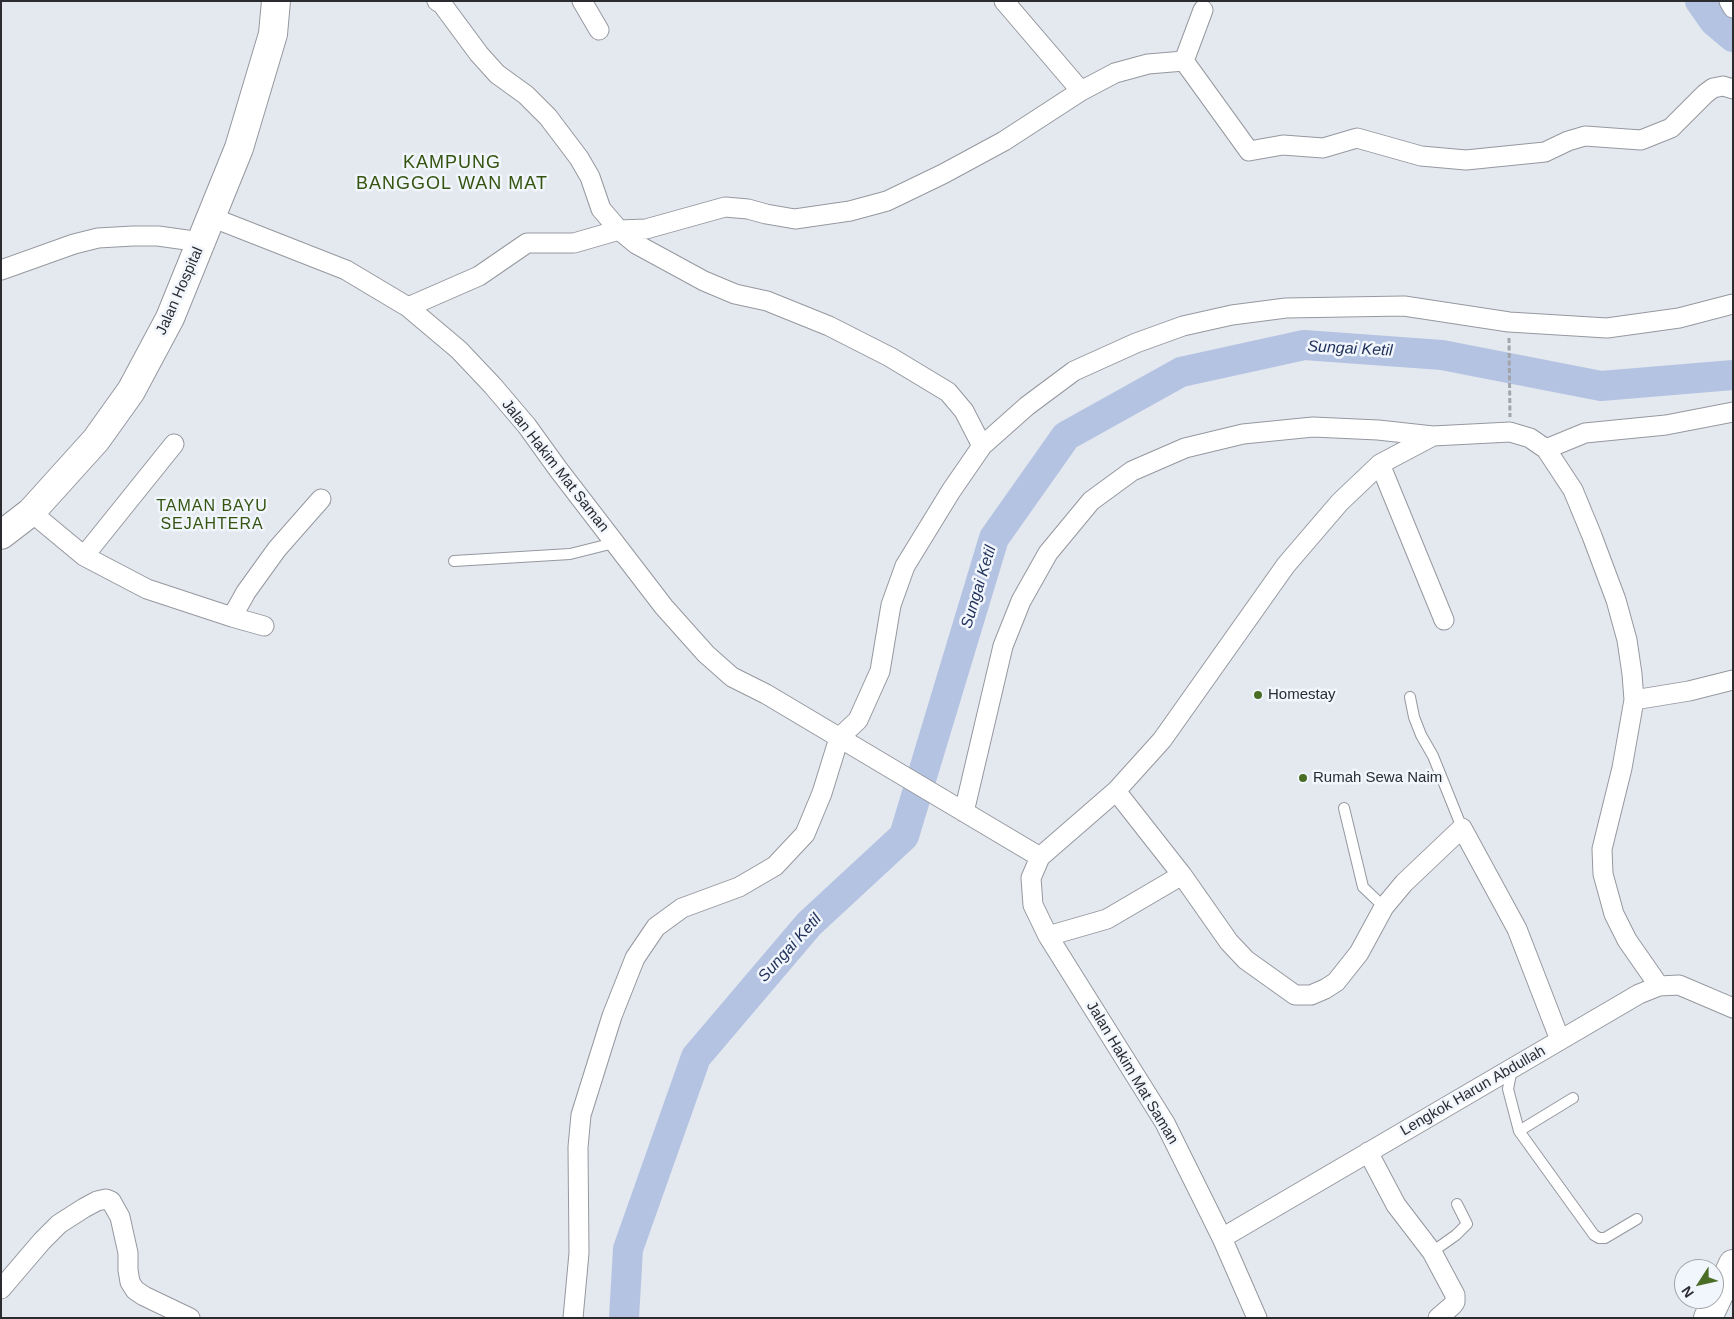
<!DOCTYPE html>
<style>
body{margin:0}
#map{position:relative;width:1734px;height:1319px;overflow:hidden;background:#e4e8ef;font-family:Helvetica,sans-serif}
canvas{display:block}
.frame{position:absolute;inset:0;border:2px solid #2b2c2f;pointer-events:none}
.north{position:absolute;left:1674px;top:1259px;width:50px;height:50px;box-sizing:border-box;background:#f1f5fc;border:1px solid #a2a5aa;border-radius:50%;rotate:235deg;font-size:14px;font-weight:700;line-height:20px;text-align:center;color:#2b2c2f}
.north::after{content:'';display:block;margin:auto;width:18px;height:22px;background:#4b6e27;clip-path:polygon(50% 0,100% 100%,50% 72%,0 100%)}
</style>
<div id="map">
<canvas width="1734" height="1319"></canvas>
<div class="frame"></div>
<div class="north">N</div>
</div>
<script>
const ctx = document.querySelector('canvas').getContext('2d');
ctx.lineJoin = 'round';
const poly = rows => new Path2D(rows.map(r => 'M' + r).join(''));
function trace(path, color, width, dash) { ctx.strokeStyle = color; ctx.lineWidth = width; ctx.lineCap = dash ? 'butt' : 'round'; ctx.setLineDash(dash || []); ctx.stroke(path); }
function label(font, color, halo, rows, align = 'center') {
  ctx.font = font + ' Helvetica,sans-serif'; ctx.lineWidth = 5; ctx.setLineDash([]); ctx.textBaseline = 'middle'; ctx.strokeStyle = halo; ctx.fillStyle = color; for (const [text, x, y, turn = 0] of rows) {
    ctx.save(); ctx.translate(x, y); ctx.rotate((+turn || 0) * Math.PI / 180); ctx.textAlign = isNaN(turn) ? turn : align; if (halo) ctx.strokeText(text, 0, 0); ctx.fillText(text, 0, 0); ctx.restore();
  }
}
const river = poly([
 [1700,1,1714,21,1733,37],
 [624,1318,628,1249,696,1057,809,924,904,836,994,538,1066,436,1181,372,1304,345,1442,355,1601,386,1733,375]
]);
const path = poly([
 [1509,338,1510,417]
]);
const service = poly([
 [454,561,570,554,614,543],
 [1410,697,1414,717,1421,735,1433,756,1462,828],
 [1344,808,1363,887,1384,907],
 [1512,1069,1508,1089,1519,1131,1594,1235,1599,1238,1605,1238,1637,1219],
 [1519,1131,1573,1098],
 [1432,1252,1456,1235,1467,1224,1457,1204]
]);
const minor = poly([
 [437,1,442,4,479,54,497,74,526,95,548,117,579,158,590,177,601,209,619,230,636,244,704,281,735,294,767,301,829,326,890,357,948,392,964,411,982,446],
 [582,1,599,30],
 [1004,1,1081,91],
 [1729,1,1733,8],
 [1184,61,1249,151,1283,145,1323,148,1357,138,1421,156,1466,160,1545,152,1568,141,1585,136,1641,140,1671,128,1705,94,1713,88,1723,86,1733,89],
 [211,217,346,270,408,307,459,350,493,386,527,426,558,469,664,607,706,654,732,677,766,694,1040,857],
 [1,270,74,244,98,238,133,236,158,236,201,242],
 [408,307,479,276,527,243,574,243,619,230,646,229,725,207,748,209,766,214,795,219,850,211,887,201,943,174,1004,141,1081,91,1115,73,1148,64,1184,61,1203,10],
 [1546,449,1585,433,1666,425,1733,412],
 [1380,464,1444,620],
 [31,512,84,556,147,589,232,617,264,626],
 [84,556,174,444],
 [232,617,246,592,277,549,321,499],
 [1634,700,1689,691,1733,680],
 [1116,791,1182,875,1229,942,1246,960,1295,995,1311,995,1325,989,1336,982,1359,953,1384,907,1404,883,1462,828,1517,929,1560,1040],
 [964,812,1003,646,1021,601,1048,553,1091,501,1132,471,1185,448,1243,434,1313,427,1378,430,1433,436],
 [1048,936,1107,919,1182,875],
 [1368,1152,1396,1205,1432,1252,1455,1295,1455,1302,1453,1305,1438,1318],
 [1222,1238,1639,994,1659,986,1679,985,1733,1008],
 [1,1289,42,1241,59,1224,84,1208,97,1201,106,1199,111,1201,120,1217,128,1253,128,1270,130,1282,135,1290,144,1296,190,1318],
 [573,1318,579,1253,578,1147,581,1115,612,1016,635,958,656,927,682,908,739,887,775,866,805,834,822,793,839,738,858,720,880,671,891,605,905,566,951,491,982,446,1027,406,1074,371,1136,343,1183,326,1232,315,1286,308,1404,306,1509,322,1607,328,1679,318,1733,304],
 [1257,1318,1222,1238,1165,1123,1048,936,1033,905,1031,878,1040,857,1116,791,1162,740,1286,565,1340,502,1380,464,1433,436,1510,432,1530,438,1546,449,1573,490,1592,536,1616,600,1627,640,1632,674,1634,700,1622,768,1602,849,1603,874,1614,914,1627,940,1659,986]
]);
const secondary = poly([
 [1,535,31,512,96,440,131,391,170,318,239,148,273,34,276,1]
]);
const primary = poly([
 [1708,1318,1733,1264]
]);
const markers = [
 [1258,695,5,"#4b6e27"],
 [1303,778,5,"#4b6e27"]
];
const streetNames = [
 ["Jalan Hospital",180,291,-66],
 ["Jalan Hakim Mat Saman",555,466,52],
 ["Jalan Hakim Mat Saman",1132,1073,59],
 ["Lengkok Harun Abdullah",1473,1091,-30]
];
const poiNames = [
 ["Homestay",1268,695],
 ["Rumah Sewa Naim",1313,778]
];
const waterNames = [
 ["Sungai Ketil",1350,349,3],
 ["Sungai Ketil",979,587,-73],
 ["Sungai Ketil",790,948,-48]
];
const neighbourhoodNames = [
 ["TAMAN BAYU",212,507],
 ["SEJAHTERA",212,525]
];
const quarterNames = [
 ["KAMPUNG",452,163],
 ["BANGGOL WAN MAT",452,184]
];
trace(river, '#b4c3e2', 30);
trace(service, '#95989f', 12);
trace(minor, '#95989f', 21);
trace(secondary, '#95989f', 30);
trace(primary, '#95989f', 30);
trace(path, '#a1a4a9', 3, [5, 2.5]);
trace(service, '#fff', 10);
trace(minor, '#fff', 19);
trace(secondary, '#fff', 28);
trace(primary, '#fff', 28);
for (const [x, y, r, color] of markers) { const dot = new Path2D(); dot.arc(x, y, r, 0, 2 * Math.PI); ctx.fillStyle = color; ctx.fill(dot); trace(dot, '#f1f5fc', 2); }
label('15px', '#2b2c2f', '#f1f5fc', streetNames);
label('15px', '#2b2c2f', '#f1f5fc', poiNames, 'left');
label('italic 16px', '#1f3059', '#f1f5fc', waterNames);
ctx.letterSpacing = '1px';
label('16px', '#355410', '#f1f5fc', neighbourhoodNames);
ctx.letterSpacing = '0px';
ctx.letterSpacing = '1px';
label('18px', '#355410', '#f1f5fc', quarterNames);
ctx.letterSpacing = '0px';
</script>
